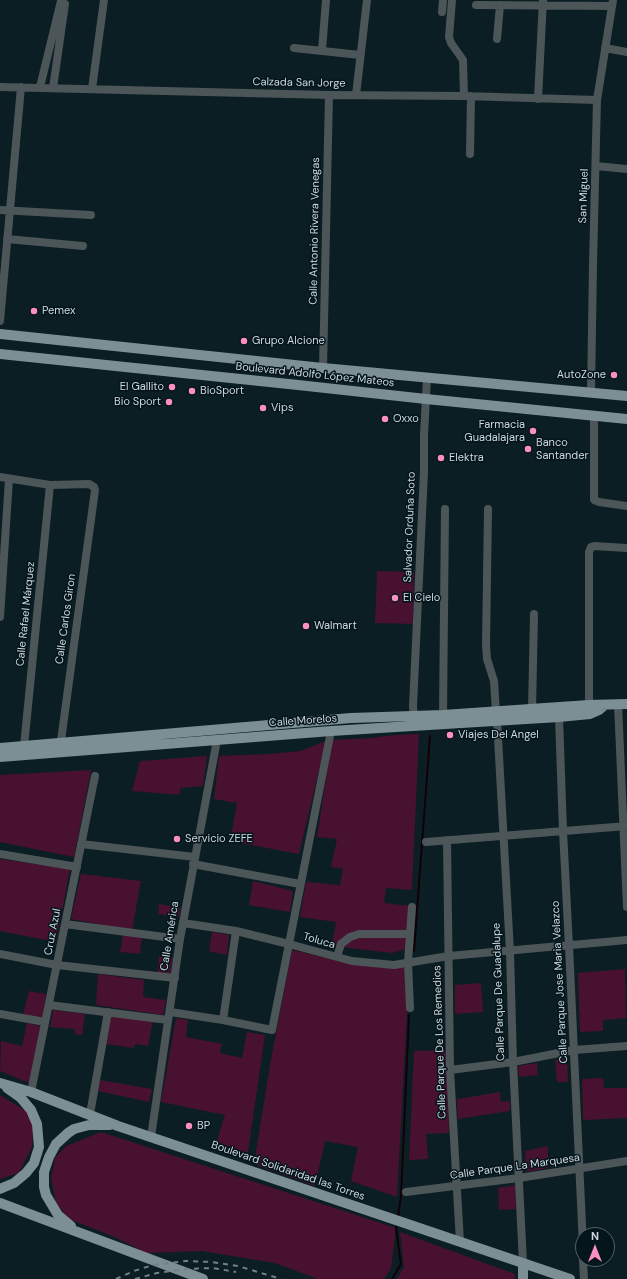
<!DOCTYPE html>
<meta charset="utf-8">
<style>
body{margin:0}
#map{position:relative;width:627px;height:1279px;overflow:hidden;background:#0b1e24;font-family:"DM Sans",sans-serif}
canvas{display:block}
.north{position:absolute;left:575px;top:1227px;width:40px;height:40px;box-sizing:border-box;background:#04151b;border:1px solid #546368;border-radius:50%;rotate:0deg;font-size:11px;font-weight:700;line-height:16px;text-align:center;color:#cdd8dc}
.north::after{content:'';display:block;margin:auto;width:14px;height:18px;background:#fb8fc4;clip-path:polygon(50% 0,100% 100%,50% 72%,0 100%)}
</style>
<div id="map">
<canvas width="627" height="1279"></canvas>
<div class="north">N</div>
</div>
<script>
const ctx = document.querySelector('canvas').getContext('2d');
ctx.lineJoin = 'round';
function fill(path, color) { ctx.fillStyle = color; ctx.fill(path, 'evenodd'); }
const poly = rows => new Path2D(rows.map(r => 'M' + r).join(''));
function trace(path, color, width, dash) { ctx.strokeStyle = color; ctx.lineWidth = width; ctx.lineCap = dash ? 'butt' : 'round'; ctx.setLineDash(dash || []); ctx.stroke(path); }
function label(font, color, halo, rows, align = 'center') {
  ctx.font = font + ' "DM Sans",sans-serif'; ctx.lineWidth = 3; ctx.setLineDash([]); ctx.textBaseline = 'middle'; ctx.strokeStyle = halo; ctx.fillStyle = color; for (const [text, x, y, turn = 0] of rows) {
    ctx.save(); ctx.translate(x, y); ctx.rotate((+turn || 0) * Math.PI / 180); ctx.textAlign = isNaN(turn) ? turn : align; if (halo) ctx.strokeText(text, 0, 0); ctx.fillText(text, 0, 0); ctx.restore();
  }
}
const green = poly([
 [377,571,414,572,413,624,375,623],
 [419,734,412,890,386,888,384,903,410,906,410,948,392,953,332,946,336,922,300,917,306,882,340,885,343,869,331,867,337,839,317,837,332,740,371,738,395,735],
 [326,741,299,854,230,841,237,803,214,799,219,756,268,754,301,751],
 [207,756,203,786,181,788,179,795,132,791,140,761],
 [91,770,74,857,0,842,0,775],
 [0,859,70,869,56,942,0,931],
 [81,874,141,881,132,931,71,919],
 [253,881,293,891,290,912,249,905],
 [159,904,181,908,179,917,158,914],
 [212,932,229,935,227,955,209,951],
 [123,935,142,938,140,954,120,952],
 [292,950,331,959,384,966,410,958,397,1197,351,1181,358,1147,325,1141,315,1186,254,1164,270,1065],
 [159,956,173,958,170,974,157,973],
 [625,969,626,1018,603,1020,603,1031,580,1032,578,973],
 [98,974,144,980,143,997,166,1000,163,1015,96,1005],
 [481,983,483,1012,455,1014,455,985],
 [29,991,46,994,42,1019,23,1015],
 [53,1010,85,1014,82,1035,75,1034,75,1029,50,1027],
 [111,1014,153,1020,148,1046,135,1044,134,1048,106,1044],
 [176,1018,188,1020,186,1037,222,1044,220,1053,242,1058,247,1032,265,1035,247,1159,234,1154,217,1140,225,1115,161,1102],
 [27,1023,43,1027,29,1083,0,1071,1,1041,22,1046],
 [446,1050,449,1133,426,1134,428,1159,409,1160,414,1051],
 [567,1057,568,1082,557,1082,555,1060],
 [537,1063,538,1075,519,1077,518,1066],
 [603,1078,604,1088,627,1088,627,1118,583,1120,582,1079],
 [100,1080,152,1089,149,1102,98,1091],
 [500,1092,501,1102,510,1101,510,1111,458,1119,457,1099],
 [0,1095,34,1116,32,1147,19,1173,0,1179],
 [101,1132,396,1228,391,1269,384,1279,318,1279,275,1263,202,1251,146,1253,117,1238,69,1219,56,1203,51,1178,55,1158,66,1146],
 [548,1146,548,1168,526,1172,525,1151],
 [515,1185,516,1209,499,1210,498,1188],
 [400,1232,515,1274,515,1279,397,1279,404,1267]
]);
const stream = poly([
 [414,951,430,736],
 [398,1217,401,1196,409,1015],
 [392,1279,401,1264,396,1228,397,1223]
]);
const minor = poly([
 [452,0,449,37,451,43,463,60,464,96],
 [476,5,612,6],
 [442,12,443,0],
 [497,39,500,5],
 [294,48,360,55],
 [605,48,627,52],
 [322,50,326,0],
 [0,87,329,95,464,96,597,100],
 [40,87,61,1],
 [53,88,65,4],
 [92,89,104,0],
 [356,95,367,0],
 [538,99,543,0],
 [470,154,471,96],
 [596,166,627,169],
 [0,210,91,215],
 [7,239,83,246],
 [0,321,21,87],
 [323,368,329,95],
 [591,393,593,264,597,100,613,0],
 [594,416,594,500,599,502,627,506],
 [0,477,50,485,89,484,94,487,95,490,60,748],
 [488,509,486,645,487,659,494,681,496,712],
 [0,617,9,479],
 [618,704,627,907],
 [589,705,589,552,591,547,594,546,627,548],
 [532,710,534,614],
 [443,715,445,509],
 [559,717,563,831,569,946,583,1246],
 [497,720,510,951,513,1062,523,1263],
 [414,721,413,706,424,472,424,435,427,378],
 [24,746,50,485],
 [447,840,450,1070,460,1242],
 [426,842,627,826],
 [81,844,195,857],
 [0,854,77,867],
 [193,864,300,884],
 [183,923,236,931,289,944,352,961,394,965,449,956,627,940],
 [65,924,180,939],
 [0,954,57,965,175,978],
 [337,957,341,944,350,937,359,934,410,934],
 [49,1005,168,1020],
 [410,1008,408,962,412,907],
 [170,1012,223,1020,272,1030,331,731],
 [0,1014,45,1022],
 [223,1020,236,931],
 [450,1070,513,1062,574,1050,627,1046],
 [31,1092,95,776],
 [90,1114,108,1012],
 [151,1137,180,939,217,740],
 [406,1192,519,1178,627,1161],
 [583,1259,584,1279]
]);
const major = poly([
 [0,334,323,368,627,396],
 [0,354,298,385,426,399,627,419],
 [0,748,351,718,443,715,589,705,627,704],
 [0,757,331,731,559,717,590,714,599,710,605,705],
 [0,1083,31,1092,118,1126,570,1279],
 [0,1189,14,1183,26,1173,34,1163,39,1147,37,1124,31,1110,21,1098,7,1088],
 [0,1203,203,1279],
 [71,1226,58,1215,46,1195,44,1187,44,1172,49,1157,56,1144,68,1133,74,1129,89,1125,110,1125],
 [523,1279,523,1263]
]);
const rail = poly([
 [116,1279,134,1271,153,1265,186,1261,212,1262,238,1266,281,1279],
 [135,1279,157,1273,186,1269,213,1268,236,1272]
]);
const markers = [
 [34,311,4,"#fb8fc4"],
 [244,341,4,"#fb8fc4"],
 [614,375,4,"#fb8fc4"],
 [172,387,4,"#fb8fc4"],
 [192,391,4,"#fb8fc4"],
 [169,402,4,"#fb8fc4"],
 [263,408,4,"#fb8fc4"],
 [385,419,4,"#fb8fc4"],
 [533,431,4,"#fb8fc4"],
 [528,449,4,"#fb8fc4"],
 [441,458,4,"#fb8fc4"],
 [395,598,4,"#fb8fc4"],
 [306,626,4,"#fb8fc4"],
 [450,735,4,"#fb8fc4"],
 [177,839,4,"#fb8fc4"],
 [189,1126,4,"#fb8fc4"]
];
const streetNames = [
 ["Calzada San Jorge",299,83,1],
 ["San Miguel",584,196,-88],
 ["Calle Antonio Rivera Venegas",315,231,-89],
 ["Boulevard Adolfo López Mateos",315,375,6],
 ["Salvador Orduña Soto",410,527,-88],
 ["Calle Rafael Márquez",26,614,-84],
 ["Calle Carlos Giron",66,619,-82],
 ["Calle Morelos",303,721,-4],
 ["Cruz Azul",53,932,-79],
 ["Calle América",170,936,-81],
 ["Toluca",319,941,16],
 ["Calle Parque Jose Maria Velazco",560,982,-93],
 ["Calle Parque De Guadalupe",499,992,-92],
 ["Calle Parque De Los Remedios",440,1042,-92],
 ["Calle Parque La Marquesa",515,1167,-8],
 ["Boulevard Solidaridad las Torres",288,1171,19]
];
const poiNames = [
 ["Pemex",42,311],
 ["Grupo Alcione",252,341],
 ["AutoZone",606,375,"right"],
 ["El Gallito",164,387,"right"],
 ["BioSport",200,391],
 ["Bio Sport",161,402,"right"],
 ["Vips",271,408],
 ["Oxxo",393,419],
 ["Farmacia",525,425,"right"],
 ["Guadalajara",525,438,"right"],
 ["Banco",536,443],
 ["Santander",536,456],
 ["Elektra",449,458],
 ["El Cielo",403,598],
 ["Walmart",314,626],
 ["Viajes Del Angel",458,735],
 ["Servicio ZEFE",185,839],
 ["BP",197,1126]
];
fill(green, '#48112f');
trace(stream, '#110006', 2);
trace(minor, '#4c5558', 8);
trace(major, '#7c8f95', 10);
trace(rail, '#748287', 2, [5, 5]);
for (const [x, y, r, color] of markers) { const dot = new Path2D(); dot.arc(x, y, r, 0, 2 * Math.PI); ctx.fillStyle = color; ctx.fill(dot); trace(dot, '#04151b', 1.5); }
label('11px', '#cdd8dc', '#04151b', streetNames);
label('11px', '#cdd8dc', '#04151b', poiNames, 'left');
</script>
